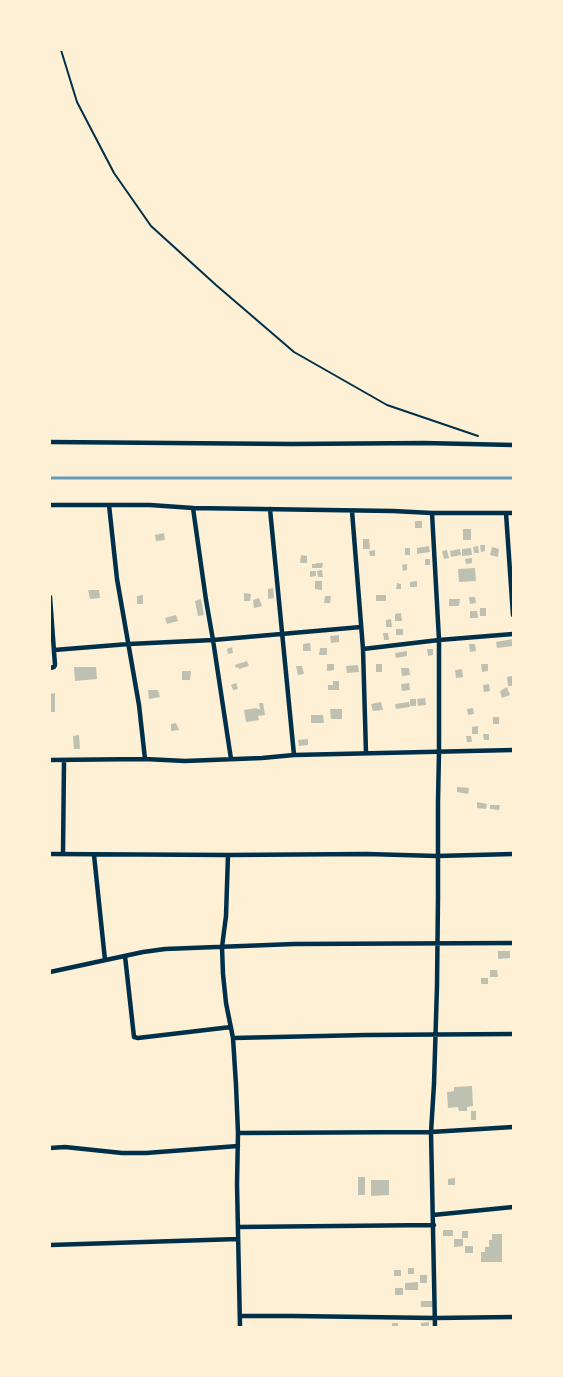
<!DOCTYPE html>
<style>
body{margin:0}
#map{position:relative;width:563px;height:1377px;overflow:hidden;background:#fdf0d5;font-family:Mulish,sans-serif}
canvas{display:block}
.frame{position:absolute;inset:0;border:51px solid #fdf0d5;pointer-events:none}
</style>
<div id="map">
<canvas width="563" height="1377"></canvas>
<div class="frame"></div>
</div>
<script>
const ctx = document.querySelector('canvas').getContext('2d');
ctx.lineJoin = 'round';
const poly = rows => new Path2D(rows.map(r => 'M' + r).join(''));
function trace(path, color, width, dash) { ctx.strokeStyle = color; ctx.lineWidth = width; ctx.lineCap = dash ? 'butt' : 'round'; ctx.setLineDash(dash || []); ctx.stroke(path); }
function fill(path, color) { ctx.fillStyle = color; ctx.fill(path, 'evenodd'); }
const stream = poly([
 [50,478,513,478]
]);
const building = poly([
 [415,521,422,521,422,528,415,528],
 [463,529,471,529,471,540,463,540],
 [164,533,165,540,156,541,155,535],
 [363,539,369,539,370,549,363,549],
 [480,545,485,545,485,551,481,552],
 [429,546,430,552,417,554,417,548],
 [478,546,479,553,474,553,473,547],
 [492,547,499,549,498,557,490,555],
 [405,548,410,548,410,555,405,555],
 [471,548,472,555,462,556,462,549],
 [460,549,461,555,451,557,450,551],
 [375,550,375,556,370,556,369,551],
 [447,550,449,558,444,559,442,551],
 [301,555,307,556,307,563,300,563],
 [472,558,472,563,466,564,465,559],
 [425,559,430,559,430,565,425,565],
 [316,563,323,563,322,568,312,568,312,564,316,564],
 [407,564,407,570,403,571,402,565],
 [475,568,476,581,459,582,458,569],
 [322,570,323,577,318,577,317,571],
 [310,571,316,571,316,576,310,577],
 [315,581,322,581,322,590,315,589],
 [417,581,417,587,410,587,410,582],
 [397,583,401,584,401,589,396,589],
 [273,588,274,598,268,599,268,589],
 [88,590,99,590,100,598,90,599],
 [244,593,251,594,250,601,244,601],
 [143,595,143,604,137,604,137,596],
 [376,595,386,595,386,601,376,601],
 [325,596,331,596,330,603,324,603],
 [469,597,475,597,476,603,470,604],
 [259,598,262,606,254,608,253,600],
 [201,599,204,615,198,616,195,601],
 [449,599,460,599,459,606,449,606],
 [480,608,486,608,486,616,480,616],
 [470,611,477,611,478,618,470,618],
 [401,613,402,621,395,621,395,614],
 [176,615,178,621,167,624,165,618],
 [391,619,392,627,386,627,386,620],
 [396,629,403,629,403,635,396,635],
 [383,633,388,633,389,640,384,640],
 [339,635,339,642,331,643,330,636],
 [513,639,513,646,497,648,496,642],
 [310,643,311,651,303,651,303,644],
 [469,644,475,644,476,651,470,652],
 [232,647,233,653,228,654,227,649],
 [320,648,327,648,327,655,319,655],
 [427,649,433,649,433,655,428,656],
 [407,651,407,656,396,658,395,653],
 [247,661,249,666,239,669,238,667,236,668,235,665],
 [327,664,334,664,334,670,327,671],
 [376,664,382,664,382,672,376,672],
 [481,664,488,664,488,671,482,672],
 [358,665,359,672,347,673,346,666],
 [296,666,302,666,304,674,298,675],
 [74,667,96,667,97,679,75,681],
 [401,668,409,668,410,675,402,676],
 [462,669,463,677,456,678,455,670],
 [182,671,191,671,190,680,182,680],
 [512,676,513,686,508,686,507,677],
 [333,681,339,681,339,690,328,690,328,685,333,685],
 [236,683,238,689,233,690,231,685],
 [409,683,410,690,402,691,401,684],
 [489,684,490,691,484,692,483,685],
 [507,687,510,695,502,698,500,691],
 [148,690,158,690,160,697,149,699],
 [55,693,55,712,50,712,50,694],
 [425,698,426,705,418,706,417,699],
 [410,699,416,699,416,706,410,706],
 [381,702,383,710,373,711,371,704],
 [409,702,410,707,396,709,395,704],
 [259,703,263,703,265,715,258,716,259,720,246,722,244,710,257,708,257,709,260,709],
 [473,708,474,714,468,715,467,709],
 [330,709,342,709,342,719,331,719],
 [311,715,323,715,324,723,311,723],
 [493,717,499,717,499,724,493,724],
 [176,723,179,730,171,731,171,724],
 [478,726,478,734,472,734,472,727],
 [483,734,489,734,489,740,484,740],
 [79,735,80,749,74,749,73,736],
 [466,736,471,736,472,742,467,742],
 [308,739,308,745,299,746,298,740],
 [457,787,469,788,468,794,457,792],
 [477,802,487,804,486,809,477,808],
 [490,805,500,805,499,810,490,809],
 [498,951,510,951,510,958,498,959],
 [490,970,497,970,498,977,490,977],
 [481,978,488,978,488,984,481,984],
 [472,1086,473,1106,467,1107,467,1111,459,1111,458,1107,448,1108,447,1092,454,1091,454,1087],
 [471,1111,476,1111,476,1120,471,1120],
 [358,1177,365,1177,365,1195,358,1195],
 [455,1178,455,1185,448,1185,448,1179],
 [371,1180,389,1180,389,1195,371,1196],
 [443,1230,453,1230,453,1236,443,1236],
 [462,1231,468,1231,468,1238,462,1238],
 [492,1234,502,1234,502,1262,481,1262,481,1252,485,1252,485,1247,489,1247,489,1240,492,1240],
 [454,1239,463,1239,463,1246,454,1247],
 [465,1246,473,1246,473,1253,465,1253],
 [408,1268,414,1268,414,1274,408,1274],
 [394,1270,401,1270,401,1276,394,1276],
 [420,1275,427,1275,427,1283,420,1283],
 [418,1282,418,1290,405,1290,405,1283],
 [395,1288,403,1288,403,1295,395,1295],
 [421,1301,432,1301,432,1307,421,1307],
 [429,1322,429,1327,421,1327,421,1323],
 [392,1323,398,1323,398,1327,392,1327]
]);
const path = poly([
 [61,50,77,102,114,173,151,226,216,285,294,352,387,405,478,436]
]);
const minor = poly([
 [50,442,292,444,424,443,513,445],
 [50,505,150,505,193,508,393,511,432,513,513,513],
 [109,505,117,579,139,705,145,759],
 [193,508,206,600,213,640,231,759],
 [270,509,294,755],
 [352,511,363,649,366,753],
 [432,513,439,640,439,752,438,802,438,897,437,986,434,1084,431,1132,435,1327],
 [506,513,513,615],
 [50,597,55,665,54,667,50,668],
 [363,649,439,640,513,634],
 [54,650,129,644,213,640,361,627],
 [50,760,145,759,185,761,262,758,294,755,513,750],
 [50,854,228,855,367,854,437,856,513,854],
 [63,854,64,761],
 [94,855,105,960],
 [228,855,226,916,222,947,223,974,226,1003,233,1038,236,1085,238,1133,237,1184,240,1327],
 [125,956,134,1037,138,1038,231,1027],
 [50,972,143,952,165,949,294,944,513,943],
 [233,1038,366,1035,513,1034],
 [238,1133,431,1132,513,1127],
 [50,1148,65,1147,122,1153,146,1153,238,1146],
 [433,1215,513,1207],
 [238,1227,434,1225],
 [50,1245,238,1239],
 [240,1316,293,1316,435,1318,513,1317]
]);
trace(stream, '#669bbc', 3);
fill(building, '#bec0b2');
trace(path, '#003049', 2);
trace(minor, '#003049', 4.5);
</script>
